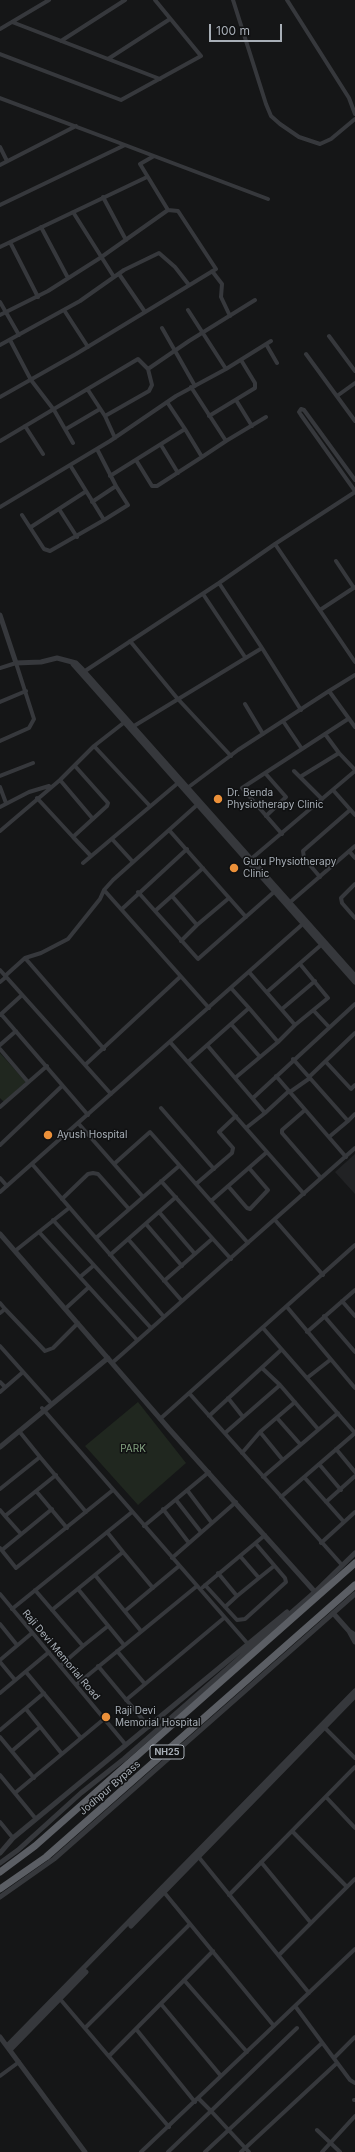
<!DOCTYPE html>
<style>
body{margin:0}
#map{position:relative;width:355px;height:2152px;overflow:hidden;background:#151617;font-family:Inter,sans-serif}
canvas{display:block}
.scale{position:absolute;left:209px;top:24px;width:73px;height:18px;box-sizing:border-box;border:2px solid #a8afb7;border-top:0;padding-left:5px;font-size:12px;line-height:14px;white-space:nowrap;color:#a8afb7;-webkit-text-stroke:3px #101112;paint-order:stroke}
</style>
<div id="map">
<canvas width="355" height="2152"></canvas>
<div class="scale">100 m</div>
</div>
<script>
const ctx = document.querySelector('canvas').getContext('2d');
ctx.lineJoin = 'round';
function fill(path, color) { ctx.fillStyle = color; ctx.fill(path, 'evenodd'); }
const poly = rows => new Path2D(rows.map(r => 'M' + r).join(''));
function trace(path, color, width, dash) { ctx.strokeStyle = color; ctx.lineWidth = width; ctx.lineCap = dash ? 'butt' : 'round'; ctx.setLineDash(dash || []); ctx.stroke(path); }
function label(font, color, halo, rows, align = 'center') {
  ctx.font = font + ' Inter,sans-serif'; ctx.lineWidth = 3; ctx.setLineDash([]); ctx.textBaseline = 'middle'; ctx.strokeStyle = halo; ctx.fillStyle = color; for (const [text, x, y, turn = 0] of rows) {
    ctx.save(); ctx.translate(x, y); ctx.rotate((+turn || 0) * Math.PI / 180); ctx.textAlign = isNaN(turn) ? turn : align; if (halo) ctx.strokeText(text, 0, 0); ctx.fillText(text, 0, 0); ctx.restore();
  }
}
const built = poly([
 [355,1154,355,1194,335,1172]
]);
const green = poly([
 [0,1053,26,1082,4,1102,0,1098],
 [138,1402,186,1463,138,1505,85,1446]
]);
const minor = poly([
 [233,0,266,104,271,116,280,124,299,137,320,144,331,139,355,119],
 [287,0,349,98,355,114],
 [12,22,160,79],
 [0,29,49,0],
 [61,41,125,0],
 [0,54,121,100,201,56,155,0],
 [108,59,170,19],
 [0,98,125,145],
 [0,147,7,161],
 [154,156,268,199],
 [0,165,76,126],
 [103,197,126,240],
 [0,205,125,145,154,156,140,164,168,210,100,258,48,291,0,315],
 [73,212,114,277],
 [41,227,68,278],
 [10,242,38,297],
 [0,247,147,177],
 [212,271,222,284,221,297,230,316],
 [119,274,145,312],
 [0,302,19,335],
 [64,310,88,347],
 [188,310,226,369],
 [162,328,195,386],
 [329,336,355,371],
 [10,340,31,380,54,410,73,443],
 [266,344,277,363],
 [0,345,80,301,124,270,159,253,175,267,189,285],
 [306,354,355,421],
 [191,387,226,441,202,457],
 [88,390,105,416,115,438],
 [337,396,355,383],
 [0,397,76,354,216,269,178,211,168,210],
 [236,400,252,426],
 [105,416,149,391,152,385,148,369],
 [209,416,255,388,255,383,241,360],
 [25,426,43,454],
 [66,429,100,409],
 [0,441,138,359,148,369,189,341,255,300],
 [226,441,266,417],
 [161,445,178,473],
 [136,460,152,486,157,486,202,457,185,429],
 [110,476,185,429,167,402],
 [355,480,304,410,301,409,299,412,301,415,355,491],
 [92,502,116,486,97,449],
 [0,507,110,441,176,396,226,369,271,341],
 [59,509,77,537],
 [22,515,44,549,50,551,104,520,70,465],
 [104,520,128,505,116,486],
 [31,527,85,492],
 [275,544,355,492],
 [336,561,354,588],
 [219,583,262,648],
 [203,594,245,657],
 [320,610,355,587],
 [130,641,177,698,231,756],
 [0,668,16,663,34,719,29,728,0,741],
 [85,671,219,583,275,544,355,662],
 [329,691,355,675],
 [0,702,26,691],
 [245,704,263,734],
 [348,719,325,734,339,753,355,770],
 [283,721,302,749],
 [134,726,262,648,301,710],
 [94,746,149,805],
 [75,766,108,803,107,806,73,837,91,856],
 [294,771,322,799],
 [265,773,286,797,266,816],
 [0,776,33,763],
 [300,777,339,753],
 [60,780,93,819],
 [0,787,6,803],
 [186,789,238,750,329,691,355,727],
 [333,790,355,815],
 [37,798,73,837],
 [197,805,113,880,104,890,209,1008],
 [0,807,29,792,49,786],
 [169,830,246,917],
 [0,831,60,780,94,746,126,721],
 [282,834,242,788,325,734],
 [112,839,133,862],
 [349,851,355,858],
 [251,859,355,771],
 [83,863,178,783],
 [320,877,304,858,303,851,350,810],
 [355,884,341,898,342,903,355,918],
 [138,892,198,959,274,892],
 [172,896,197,925,181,941],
 [288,904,355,846],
 [122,909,187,849],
 [155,911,203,868],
 [197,925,229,898],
 [25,958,104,1049],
 [0,970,111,1094],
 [249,972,295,1025,278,1042],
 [5,976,25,958,41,953,68,939,100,899,104,890],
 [0,982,6,977],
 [267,992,321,945],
 [282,1009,315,981],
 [314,1011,328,1026],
 [1,1014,88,1115],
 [0,1015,22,995],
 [231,1024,260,1057],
 [295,1025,328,998,300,964],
 [170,1042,304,1194],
 [0,1045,16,1031],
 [207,1045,235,1078],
 [0,1049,28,1082],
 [293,1059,348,1121,329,1137],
 [188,1062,249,1008,231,988],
 [326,1062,351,1089,355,1085],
 [85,1065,180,977],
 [276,1076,346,1157],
 [309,1077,355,1033],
 [290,1092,310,1078],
 [253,1098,355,1004],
 [0,1107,47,1066],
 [161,1108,214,1169],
 [305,1110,282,1130,282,1133,321,1178],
 [265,1113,289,1091],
 [348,1121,355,1114],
 [78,1123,114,1164,150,1132,248,1243],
 [246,1128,265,1113,235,1078,278,1042,249,1008],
 [0,1145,62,1086],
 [32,1164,164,1317],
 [114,1164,143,1197],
 [0,1178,7,1186],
 [161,1181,231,1259],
 [196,1184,232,1153,233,1148,219,1132,236,1116],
 [228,1186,247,1208,250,1209,268,1190,249,1168],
 [0,1192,305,922],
 [62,1199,88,1174,93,1173,98,1174,129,1209],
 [211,1201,267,1152],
 [159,1212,195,1254],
 [53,1220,151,1328],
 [275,1220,323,1275],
 [146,1224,182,1266],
 [39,1232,137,1340],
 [96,1238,179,1166],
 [128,1239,182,1301],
 [15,1251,69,1208],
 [110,1255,176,1197],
 [80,1277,93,1266],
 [164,1281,212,1239],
 [342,1301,355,1316],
 [0,1303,5,1309,0,1313],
 [287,1307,355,1388],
 [5,1309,45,1351,53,1348,78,1323],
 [65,1309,89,1287],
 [324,1316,355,1352],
 [263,1328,355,1433],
 [307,1332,355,1290],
 [0,1346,50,1402],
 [112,1363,355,1148],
 [262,1368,280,1385,318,1429],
 [307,1378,330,1360],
 [0,1382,5,1387],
 [0,1392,23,1372],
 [189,1393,342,1565],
 [228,1398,243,1417],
 [42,1408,248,1644],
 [209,1416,281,1350],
 [277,1418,300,1444],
 [160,1419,355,1245],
 [260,1432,282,1459],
 [225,1433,280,1385],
 [336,1449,355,1472],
 [242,1453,260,1432,295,1402],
 [40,1457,86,1512],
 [319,1464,341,1490],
 [263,1477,338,1413],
 [304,1477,344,1522],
 [0,1489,40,1457,19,1431],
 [187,1490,212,1523],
 [36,1491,67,1528],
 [281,1497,355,1433],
 [176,1500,201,1532],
 [326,1502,355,1476],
 [163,1509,189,1543],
 [0,1510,5,1516,56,1475],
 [5,1516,21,1534],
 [144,1526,209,1472],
 [321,1543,355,1512],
 [0,1548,16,1568,113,1490],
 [2,1550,52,1509],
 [123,1552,153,1588],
 [172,1558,236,1502],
 [218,1573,237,1596,259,1578,240,1556],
 [95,1575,141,1631],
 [259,1578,274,1566],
 [205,1585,237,1620,245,1619,286,1582,285,1578,256,1544],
 [203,1587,265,1535],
 [78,1589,124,1645],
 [35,1590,83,1646,60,1666],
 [0,1594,126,1745],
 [225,1607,237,1596],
 [12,1609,132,1512],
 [52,1610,123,1552,107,1532],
 [125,1611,179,1566],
 [0,1624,17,1645],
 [83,1646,108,1626],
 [117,1651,145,1684],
 [0,1660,32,1633],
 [0,1662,15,1680],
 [98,1666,149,1727],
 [26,1672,81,1738],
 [76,1685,197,1586],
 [0,1693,49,1652],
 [126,1700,224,1618],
 [26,1709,62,1754],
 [322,1725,355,1758],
 [0,1730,44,1693],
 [0,1737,34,1778],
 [12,1751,40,1727],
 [0,1775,36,1819],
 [15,1793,104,1719],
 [326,1797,355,1828],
 [0,1822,13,1838],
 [292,1831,347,1887],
 [197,1855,309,1993],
 [261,1862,311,1923],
 [163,1891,274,2026],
 [229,1895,355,1767],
 [279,1955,355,1879],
 [184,1980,247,2052],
 [60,1999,169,2127],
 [161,2004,221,2076],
 [295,2006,350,2080,355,2083],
 [85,2028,190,1924],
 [136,2029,195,2102],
 [109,2056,213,1951],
 [334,2058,355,2037],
 [0,2076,19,2062],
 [199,2099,211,2111,297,2028],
 [354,2100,355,2100],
 [317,2130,340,2152],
 [141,2152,355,1949],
 [168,2152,211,2111,249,2152],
 [205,2152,322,2043],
 [241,2152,337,2063],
 [322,2152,355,2116]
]);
const tertiary = poly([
 [0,615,16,663,41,662,57,658,76,663,81,668,355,976],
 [73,664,355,982],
 [0,1234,170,1430,315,1592],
 [0,1447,108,1358],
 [333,1613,349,1631,355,1635],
 [349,1631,355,1642],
 [0,1853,13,1838,287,1612],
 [0,1863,18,1850,81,1793,124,1759,315,1592,355,1553],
 [0,1897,54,1859,355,1594],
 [131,1926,355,1696],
 [0,2037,85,2152],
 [7,2046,355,1691],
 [10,2050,86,1972]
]);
const trunk = poly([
 [0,1872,35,1846,355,1563],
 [0,1889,46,1857,355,1585]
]);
const markers = [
 [218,799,5,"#eb9039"],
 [234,868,5,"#eb9039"],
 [48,1135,5,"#eb9039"],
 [106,1717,5,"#eb9039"]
];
const shields = [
 [167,1752,34]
];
const shieldNames = [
 ["NH25",167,1752]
];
const poiNames = [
 ["Dr. Benda",227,793],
 ["Physiotherapy Clinic",227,805],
 ["Guru Physiotherapy",243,862],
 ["Clinic",243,874],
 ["Ayush Hospital",57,1135],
 ["Raji Devi",115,1711],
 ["Memorial Hospital",115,1723]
];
const parkNames = [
 ["PARK",133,1449]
];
const streetNames = [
 ["Raji Devi Memorial Road",61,1655,50],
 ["Jodhpur Bypass",110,1788,-41]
];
fill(built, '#212224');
fill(green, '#20271f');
trace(minor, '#36383c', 4);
trace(tertiary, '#36383c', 5);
trace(trunk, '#5b5e64', 7);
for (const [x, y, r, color] of markers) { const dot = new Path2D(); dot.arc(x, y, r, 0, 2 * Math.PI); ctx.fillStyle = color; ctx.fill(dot); trace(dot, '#101112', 1.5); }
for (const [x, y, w] of shields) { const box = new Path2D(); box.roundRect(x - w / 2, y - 7, w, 14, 3); ctx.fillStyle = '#101112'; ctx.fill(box); trace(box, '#a8afb7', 1); }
label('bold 9px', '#a8afb7', null, shieldNames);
label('10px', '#a8afb7', '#101112', poiNames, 'left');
label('10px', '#83a17f', '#101112', parkNames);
label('10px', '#a8afb7', '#101112', streetNames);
</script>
